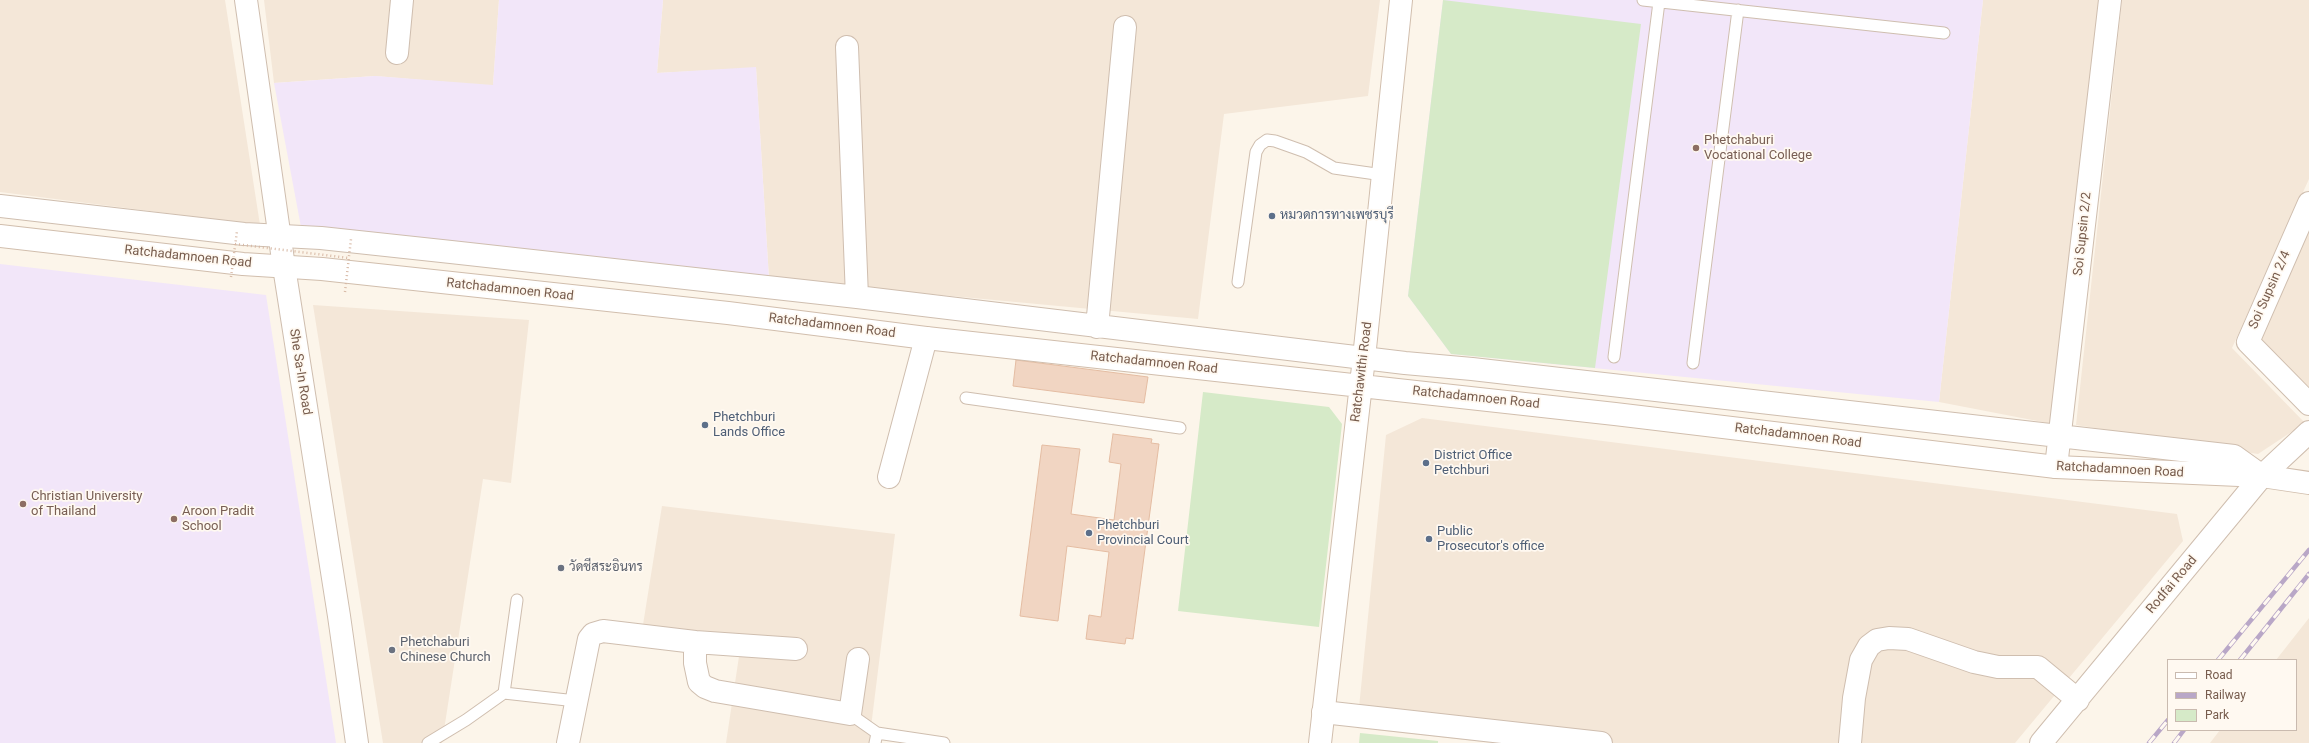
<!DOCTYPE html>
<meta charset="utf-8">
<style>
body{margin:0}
#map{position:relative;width:2309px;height:743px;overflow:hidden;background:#fcf5ea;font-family:Roboto,sans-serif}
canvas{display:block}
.legend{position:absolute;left:2167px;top:659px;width:130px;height:72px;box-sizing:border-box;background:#fff9f1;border:1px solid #c9baaf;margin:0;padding:5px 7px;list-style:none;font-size:12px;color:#775c4d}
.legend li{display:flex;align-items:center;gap:8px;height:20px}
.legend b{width:20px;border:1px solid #c9baaf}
</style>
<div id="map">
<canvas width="2309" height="743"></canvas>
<ul class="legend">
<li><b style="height:5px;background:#fff"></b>Road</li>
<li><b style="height:5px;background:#b9a7c7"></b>Railway</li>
<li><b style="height:11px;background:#d6eac8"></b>Park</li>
</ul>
</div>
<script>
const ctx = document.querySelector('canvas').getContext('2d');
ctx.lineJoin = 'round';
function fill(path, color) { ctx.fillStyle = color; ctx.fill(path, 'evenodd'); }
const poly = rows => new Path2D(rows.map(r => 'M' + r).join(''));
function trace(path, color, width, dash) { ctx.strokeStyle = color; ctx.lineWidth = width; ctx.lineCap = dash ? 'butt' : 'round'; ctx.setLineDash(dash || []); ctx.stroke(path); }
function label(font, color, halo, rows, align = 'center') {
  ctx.font = font + ' Roboto,Sarabun,sans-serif'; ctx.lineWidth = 3.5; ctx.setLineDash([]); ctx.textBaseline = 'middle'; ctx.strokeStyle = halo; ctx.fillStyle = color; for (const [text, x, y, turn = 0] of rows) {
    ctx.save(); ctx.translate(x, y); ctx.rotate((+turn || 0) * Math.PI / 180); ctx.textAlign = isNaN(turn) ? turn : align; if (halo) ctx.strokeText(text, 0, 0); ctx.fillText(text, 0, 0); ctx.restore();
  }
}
const residential = poly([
 [0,0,225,0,260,225,0,192],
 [264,0,499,0,493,86,375,76,274,83],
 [663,0,1380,0,1368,96,1224,114,1198,319,769,279,756,68,657,73],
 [1983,0,2100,0,2053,424,1939,402],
 [2122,0,2309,0,2309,179,2232,348,2305,423,2258,454,2076,425],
 [2309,229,2309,392,2259,341],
 [313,305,529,320,511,483,483,479,442,743,383,743],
 [1422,418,2177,514,2183,541,2015,743,1492,743,1357,728,1386,435],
 [662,506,895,534,869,743,726,743,741,643,642,631],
 [2309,618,2309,743,2210,743,2220,730,2296,730,2296,660,2276,660]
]);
const education = poly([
 [499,0,663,0,657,73,756,67,769,279,301,227,274,83,375,76,493,85],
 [1443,0,1983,0,1939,402,1451,354,1408,296],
 [0,264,266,295,336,743,0,743]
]);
const green = poly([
 [1443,0,1641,24,1595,368,1451,354,1408,296],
 [1203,392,1329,407,1342,424,1319,627,1178,611],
 [1360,733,1438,741,1438,743,1359,743]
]);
const building = poly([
 [1016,360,1148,377,1144,403,1013,386,1016,360],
 [1113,434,1152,439,1151,443,1159,444,1133,639,1126,638,1125,644,1086,639,1089,615,1101,617,1109,552,1067,546,1058,621,1020,616,1042,445,1080,449,1071,514,1114,520,1121,464,1109,462,1113,434]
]);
const service = poly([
 [1643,0,1944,33],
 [1238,282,1256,152,1260,145,1267,140,1275,141,1306,152,1334,168,1383,175],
 [1614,357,1659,2],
 [1693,363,1738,10],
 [966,398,1180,428],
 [517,600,504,693,576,701],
 [850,714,877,733,944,743],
 [428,743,466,720,504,693],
 [875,743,877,733]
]);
const minor = poly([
 [847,47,857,297],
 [397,53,402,0],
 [2309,203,2248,342,2309,404],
 [0,206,244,234,321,238,451,252,857,297,1405,363,1472,369,2234,456,2262,476],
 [1097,327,1125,27],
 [2056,467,2110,0],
 [889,477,926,338],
 [695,642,796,649],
 [1323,712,1601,743],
 [568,743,589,639,593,634,603,631,695,642,695,663,699,682,705,687,715,691,850,714,858,659],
 [1850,743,1854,698,1861,660,1869,646,1877,640,1889,638,1908,639,1974,662,1998,667,2038,667,2078,700],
 [2041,743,2262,476,2309,432]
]);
const tertiary = poly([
 [246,0,284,267,339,616,357,743]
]);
const secondary = poly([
 [0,236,243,264,322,269,728,313,926,338,1615,414,2056,467,2262,476,2309,483],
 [1320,743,1364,358,1401,0]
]);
const rail = poly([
 [2218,660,2309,550],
 [2240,660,2309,574],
 [2149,743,2168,720],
 [2174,743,2184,730]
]);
const pathBridge = poly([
 [235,244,349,258],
 [231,277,237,231],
 [345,292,351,239]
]);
const markers = [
 [1696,148,4,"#8d6e63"],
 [1272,216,4,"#5c6f8a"],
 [705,425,4,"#5c6f8a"],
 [1426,463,4,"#5c6f8a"],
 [23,504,4,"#8d6e63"],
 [174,519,4,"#8d6e63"],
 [1089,533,4,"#5c6f8a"],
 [1429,539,4,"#5c6f8a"],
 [561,568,4,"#6b7280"],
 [392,650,4,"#6b7280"]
];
const educationNames = [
 ["Phetchaburi",1704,141],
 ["Vocational College",1704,156],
 ["Christian University",31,497],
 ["of Thailand",31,512],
 ["Aroon Pradit",182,512],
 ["School",182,527]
];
const serviceNames = [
 ["หมวดการทางเพชรบุรี",1280,216],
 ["Phetchburi",713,418],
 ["Lands Office",713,433],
 ["District Office",1434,456],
 ["Petchburi",1434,471],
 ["Phetchburi",1097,526],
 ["Provincial Court",1097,541],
 ["Public",1437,532],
 ["Prosecutor's office",1437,547]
];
const streetNames = [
 ["Soi Supsin 2/2",2083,234,-84],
 ["Ratchadamnoen Road",188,257,6],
 ["Ratchadamnoen Road",510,290,6],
 ["Soi Supsin 2/4",2270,290,-66],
 ["Ratchadamnoen Road",832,326,7],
 ["Ratchadamnoen Road",1154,363,6],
 ["She Sa-In Road",300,372,81],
 ["Ratchawithi Road",1362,372,-83],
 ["Ratchadamnoen Road",1476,398,6],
 ["Ratchadamnoen Road",1798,436,7],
 ["Ratchadamnoen Road",2120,470,3],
 ["Rodfai Road",2172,585,-50]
];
const worshipNames = [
 ["วัดชีสระอินทร",569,568],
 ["Phetchaburi",400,643],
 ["Chinese Church",400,658]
];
fill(residential, '#f4e7d8');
fill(education, '#f2e6f9');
fill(green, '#d6eac8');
fill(building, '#f1d5c2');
trace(building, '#e4bca2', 1);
trace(service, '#cfbeaf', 13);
trace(minor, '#cfbeaf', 24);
trace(tertiary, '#cfbeaf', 24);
trace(secondary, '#d1bead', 24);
trace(service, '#fff', 11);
trace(minor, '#fff', 22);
trace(tertiary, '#fff', 22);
trace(secondary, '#fff', 22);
trace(rail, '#b9a7c7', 4.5);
trace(rail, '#fff9f1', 3, [9]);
trace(pathBridge, '#d7b8a4', 2.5, [1, 3]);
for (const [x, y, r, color] of markers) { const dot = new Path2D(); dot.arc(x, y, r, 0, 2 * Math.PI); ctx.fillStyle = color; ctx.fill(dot); trace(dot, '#fff9f1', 1.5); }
label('13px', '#785e54', '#fff9f1', educationNames, 'left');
label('13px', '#4e5e75', '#fff9f1', serviceNames, 'left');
label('13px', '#775c4d', '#fff9f1', streetNames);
label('13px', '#5b616d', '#fff9f1', worshipNames, 'left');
</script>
